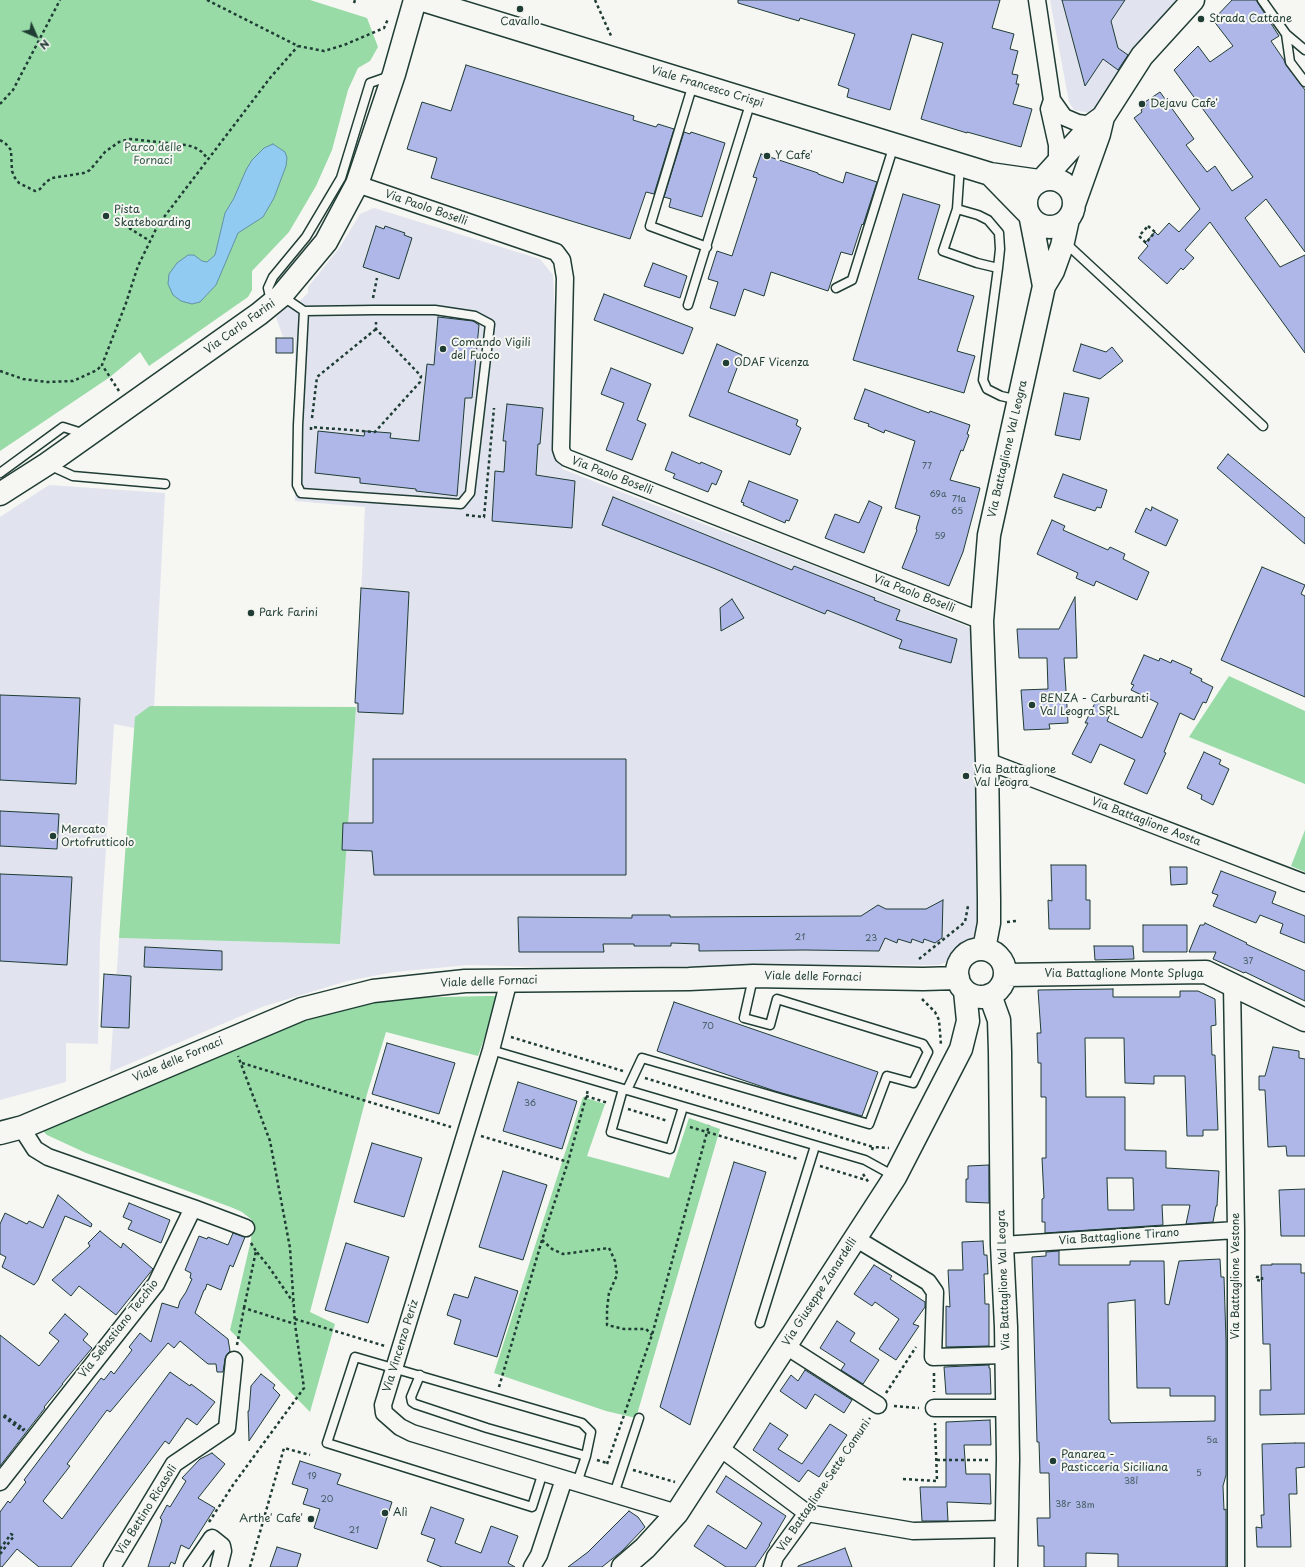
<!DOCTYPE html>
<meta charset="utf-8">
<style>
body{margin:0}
#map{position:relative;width:1305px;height:1567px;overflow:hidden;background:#f6f6f2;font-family:"Playpen Sans",sans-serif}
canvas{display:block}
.north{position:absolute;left:16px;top:16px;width:40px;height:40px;-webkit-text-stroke:3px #f6f6f2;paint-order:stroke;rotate:135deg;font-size:11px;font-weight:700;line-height:16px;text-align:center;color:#1f3d34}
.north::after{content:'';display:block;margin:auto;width:14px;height:18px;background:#1f3d34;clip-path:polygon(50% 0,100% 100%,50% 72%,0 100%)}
</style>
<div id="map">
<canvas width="1305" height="1567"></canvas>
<div class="north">N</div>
</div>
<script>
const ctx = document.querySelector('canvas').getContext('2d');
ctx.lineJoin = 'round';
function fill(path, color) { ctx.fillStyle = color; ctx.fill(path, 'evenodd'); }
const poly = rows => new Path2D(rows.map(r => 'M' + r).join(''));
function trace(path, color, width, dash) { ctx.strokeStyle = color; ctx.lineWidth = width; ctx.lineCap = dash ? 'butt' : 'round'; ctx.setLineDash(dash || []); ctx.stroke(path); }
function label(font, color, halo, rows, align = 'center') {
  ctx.font = font + ' "Playpen Sans",sans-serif'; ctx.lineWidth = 4; ctx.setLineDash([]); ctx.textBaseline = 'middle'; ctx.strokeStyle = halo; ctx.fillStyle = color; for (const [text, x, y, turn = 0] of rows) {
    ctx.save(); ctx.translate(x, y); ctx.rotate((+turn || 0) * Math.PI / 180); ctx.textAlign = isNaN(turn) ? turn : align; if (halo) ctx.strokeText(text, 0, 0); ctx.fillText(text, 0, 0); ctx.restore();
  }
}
const built = poly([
 [1050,0,1190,0,1101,111,1091,113,1074,110,1069,102],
 [374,208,540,259,553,275,562,469,719,530,763,546,966,626,973,631,976,646,977,927,969,946,962,954,954,960,938,965,544,967,468,965,394,972,347,981,262,1007,110,1072,119,938,340,944,356,707,365,507,295,501,295,338,283,337,276,317,291,304,294,307,308,293,308,287,340,247,360,214],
 [49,485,165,493,154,708,150,731,114,724,100,941,98,1044,66,1043,66,1082,0,1100,0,517]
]);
const green = poly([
 [0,0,310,0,367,18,378,47,370,61,358,68,348,90,332,150,316,186,289,232,252,271,252,290,248,297,149,366,140,352,110,377,0,451],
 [1229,676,1305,711,1305,784,1189,737],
 [150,706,356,707,340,944,119,938,135,717],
 [1305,830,1305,872,1291,866],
 [487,996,499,996,478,1056,386,1032,367,1094,310,1312,335,1324,310,1412,230,1330,251,1240,252,1220,242,1212,233,1208,86,1153,47,1135,44,1132,46,1126,139,1090,241,1046,310,1019,369,1003,402,998],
 [583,1097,605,1104,587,1156,669,1178,689,1118,720,1129,636,1418,606,1411,494,1373]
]);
const water = poly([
 [273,144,285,152,287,158,286,166,274,198,263,217,238,233,216,285,200,302,192,304,181,301,173,295,168,284,169,274,177,263,188,255,194,255,202,261,207,262,215,255,225,213,234,198,246,170,252,160,264,148,273,144]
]);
const building = poly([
 [738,0,1000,0,992,28,1014,34,1010,49,1018,51,1012,74,1018,75,1016,84,1019,84,1013,104,1032,109,1021,147,967,132,967,133,921,119,943,43,912,34,890,110,847,97,849,89,838,85,855,34,800,18,799,21,785,17,738,3,738,0],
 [1062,0,1125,0,1111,21,1118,48,1128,55,1118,70,1103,59,1085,86,1062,0],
 [1232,0,1256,0,1279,36,1271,41,1284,60,1286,65,1305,90,1305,252,1266,199,1245,218,1280,267,1305,255,1305,353,1210,222,1185,250,1194,258,1183,270,1181,268,1167,284,1138,258,1148,246,1145,243,1155,232,1158,235,1169,223,1179,232,1200,209,1134,118,1142,112,1141,110,1147,105,1145,102,1160,92,1194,139,1186,145,1207,172,1215,166,1232,191,1253,177,1174,70,1198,46,1210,62,1233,46,1213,20,1232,0],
 [466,65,634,116,633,120,656,127,658,124,674,129,654,194,646,192,630,239,431,178,437,158,407,149,422,102,451,111,466,65],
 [684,132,690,134,691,132,725,143,702,217,669,207,671,199,664,197,684,132],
 [761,154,818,173,818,174,843,183,846,172,877,182,863,225,862,224,852,255,841,252,828,291,771,272,764,296,744,289,735,316,710,308,718,282,708,279,717,251,732,256,757,178,753,177,761,154],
 [903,194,940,205,918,279,974,296,957,351,975,356,964,393,853,360,903,194],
 [376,226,384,229,385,226,405,233,404,235,412,238,399,279,363,267,376,226],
 [653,263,687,276,680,298,644,286,653,263],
 [604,294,693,328,683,354,594,320,604,294],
 [438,317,473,321,479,325,472,398,465,398,457,496,416,491,416,489,360,483,360,478,315,473,318,431,364,436,365,431,391,433,390,438,419,441,427,364,434,365,438,317],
 [276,338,293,338,293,353,276,353,276,338],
 [717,344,742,355,728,392,798,420,796,425,801,428,790,455,689,416,717,344],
 [1081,344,1106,352,1112,347,1123,361,1100,379,1073,371,1081,344],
 [611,368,651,384,637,420,646,424,632,460,606,450,624,403,601,394,611,368],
 [865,389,929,413,930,411,970,425,967,434,969,435,963,451,961,450,950,480,980,488,963,552,949,586,902,568,917,530,916,529,920,516,895,508,915,441,885,430,884,433,868,426,869,424,854,419,865,389],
 [1064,393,1089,398,1080,440,1055,435,1064,393],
 [507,404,543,408,540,444,538,444,536,475,575,481,572,528,492,521,495,471,504,472,506,441,503,441,507,404],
 [672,452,700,464,701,462,722,471,716,485,712,483,708,492,673,478,675,474,665,470,672,452],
 [1228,454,1305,518,1305,544,1217,468,1228,454],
 [1063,474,1107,490,1101,508,1097,507,1095,511,1054,497,1063,474],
 [749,481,798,500,789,521,786,520,785,523,743,505,744,503,741,502,749,481],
 [613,497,792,570,794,566,875,598,874,600,900,610,896,620,957,639,951,663,899,648,902,640,827,610,825,614,713,568,602,525,613,497],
 [869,501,882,507,864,553,825,538,835,514,859,523,869,501],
 [1152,507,1178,520,1166,546,1135,532,1146,508,1151,511,1152,507],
 [1052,520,1065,526,1063,530,1108,550,1110,547,1125,554,1123,559,1149,572,1137,600,1096,581,1094,586,1076,578,1078,573,1037,554,1052,520],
 [1262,567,1305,585,1301,594,1305,596,1305,697,1221,660,1262,567],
 [361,588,409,592,403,714,358,712,358,703,355,703,361,588],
 [1075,597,1077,658,1064,658,1068,723,1049,724,1050,729,1024,730,1021,690,1048,689,1047,658,1019,658,1017,629,1059,629,1075,597],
 [732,599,744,618,721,631,720,608,732,599],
 [1144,655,1159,661,1160,658,1171,663,1172,660,1192,669,1190,673,1202,679,1201,681,1213,687,1206,703,1203,702,1194,720,1180,713,1164,752,1166,753,1147,794,1124,784,1135,760,1100,744,1091,763,1072,754,1088,723,1085,723,1096,701,1112,709,1107,721,1142,738,1158,703,1131,690,1134,685,1131,684,1144,655],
 [0,695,80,698,76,784,0,780,0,695],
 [1204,752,1221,760,1219,764,1229,769,1213,805,1201,799,1202,795,1187,788,1204,752],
 [373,759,626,759,626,875,374,875,372,851,342,850,343,823,373,823,373,759],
 [0,811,59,814,57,849,0,846,0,811],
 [1051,865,1086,865,1086,900,1090,900,1090,929,1049,929,1048,900,1052,901,1051,865],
 [1170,867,1187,867,1187,884,1171,885,1170,867],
 [1221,871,1276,892,1272,903,1305,916,1305,943,1280,933,1283,924,1260,915,1256,923,1213,906,1218,895,1212,893,1221,871],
 [0,874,72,877,67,965,0,961,0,874],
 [943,900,942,938,935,943,924,939,923,943,912,939,911,943,898,939,897,943,885,938,879,951,804,950,699,951,699,944,671,943,671,946,634,946,634,944,603,944,604,952,519,952,518,917,632,918,632,915,670,915,670,917,861,916,878,905,886,909,926,909,943,900],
 [1205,923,1247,943,1246,944,1305,971,1305,1001,1245,972,1244,973,1213,959,1216,952,1189,952,1200,925,1204,925,1205,923],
 [1143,925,1187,925,1187,952,1143,952,1143,925],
 [1094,946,1133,946,1134,959,1095,960,1094,946],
 [145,947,222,951,222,970,144,967,145,947],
 [104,974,131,976,129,1028,101,1027,104,974],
 [1113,989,1113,997,1180,997,1180,991,1198,991,1215,999,1216,1025,1211,1026,1212,1055,1215,1055,1218,1130,1203,1130,1203,1136,1187,1136,1185,1076,1154,1076,1154,1084,1125,1083,1124,1038,1085,1038,1086,1097,1125,1097,1125,1150,1166,1151,1166,1168,1219,1171,1217,1206,1216,1206,1213,1222,1186,1224,1190,1205,1162,1205,1163,1225,1045,1233,1045,1222,1042,1222,1042,1199,1044,1198,1042,1158,1046,1158,1046,1097,1041,1097,1041,1063,1038,1063,1037,1033,1041,1033,1038,990,1113,989],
 [1107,1178,1133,1178,1134,1210,1108,1210,1107,1178],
 [674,1002,878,1072,862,1116,775,1091,657,1051,674,1002],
 [387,1043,455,1063,439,1114,372,1094,387,1043],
 [1273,1047,1299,1051,1299,1058,1305,1059,1305,1156,1287,1156,1286,1146,1268,1147,1265,1090,1259,1090,1259,1076,1265,1076,1273,1047],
 [518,1082,577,1101,562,1149,503,1131,518,1082],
 [372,1143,422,1158,404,1217,354,1202,372,1143],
 [734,1162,766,1172,690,1425,660,1407,734,1162],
 [989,1165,989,1203,966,1202,966,1179,968,1179,968,1166,989,1165],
 [503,1171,547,1185,523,1260,479,1247,503,1171],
 [1305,1189,1305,1236,1281,1236,1279,1190,1305,1189],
 [58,1195,92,1224,91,1227,65,1216,38,1280,34,1285,2,1267,6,1257,0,1254,0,1224,5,1213,27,1224,29,1221,43,1228,58,1195],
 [129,1203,170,1220,161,1243,128,1229,132,1221,123,1217,129,1203],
 [100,1231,121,1248,123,1243,153,1269,116,1315,79,1286,71,1296,52,1280,90,1246,88,1243,100,1231],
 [233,1233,245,1237,233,1267,230,1265,221,1290,207,1284,205,1290,204,1290,195,1313,228,1339,230,1351,227,1354,225,1359,223,1372,217,1372,216,1364,208,1364,180,1341,174,1348,168,1343,110,1412,107,1410,67,1464,70,1466,43,1501,62,1519,170,1372,190,1386,191,1384,215,1402,197,1425,187,1418,169,1444,165,1441,71,1567,39,1567,17,1549,2,1567,0,1567,0,1512,8,1501,10,1503,26,1482,24,1480,101,1378,104,1380,111,1371,114,1374,132,1350,129,1347,140,1333,151,1342,162,1303,178,1308,180,1301,186,1292,192,1279,190,1278,191,1273,185,1270,199,1236,207,1239,208,1237,228,1245,233,1233],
 [983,1241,984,1255,987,1255,988,1274,984,1274,985,1304,989,1304,989,1346,946,1347,946,1306,950,1307,948,1270,963,1270,962,1242,983,1241],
 [346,1243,389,1257,368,1323,325,1310,346,1243],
 [1059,1251,1059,1265,1130,1265,1130,1261,1164,1261,1165,1304,1169,1305,1179,1261,1220,1259,1221,1277,1224,1277,1226,1341,1226,1475,1223,1486,1224,1510,1226,1509,1226,1567,1118,1567,1118,1554,1086,1553,1086,1567,1044,1567,1044,1546,1038,1546,1037,1518,1050,1518,1049,1473,1040,1473,1039,1442,1037,1442,1032,1263,1032,1257,1046,1256,1046,1252,1059,1251],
 [1135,1300,1137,1388,1170,1388,1170,1396,1215,1396,1215,1421,1111,1423,1110,1420,1109,1420,1108,1303,1135,1300],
 [1272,1264,1301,1264,1301,1273,1305,1273,1305,1414,1260,1415,1260,1390,1271,1390,1270,1344,1263,1344,1261,1265,1272,1265,1272,1264],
 [874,1265,892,1276,890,1279,925,1302,925,1307,913,1324,919,1326,896,1360,879,1349,899,1319,875,1302,872,1306,854,1294,874,1265],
 [475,1277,518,1291,497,1357,454,1344,461,1320,447,1315,454,1294,468,1298,475,1277],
 [65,1314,88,1334,83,1340,92,1348,62,1384,63,1384,44,1407,45,1408,0,1466,0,1335,39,1366,59,1341,49,1333,65,1314],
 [837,1321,855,1333,850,1341,879,1360,863,1384,841,1370,845,1364,820,1348,837,1321],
 [989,1365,989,1368,990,1368,991,1394,946,1394,944,1367,989,1365],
 [805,1370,852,1400,844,1413,815,1394,806,1409,780,1391,791,1375,798,1381,805,1370],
 [261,1374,275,1385,273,1388,280,1395,249,1441,248,1411,249,1411,251,1386,261,1374],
 [990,1420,991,1445,964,1445,966,1474,990,1474,991,1504,947,1502,948,1521,922,1521,920,1487,946,1487,946,1422,990,1420],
 [770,1423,788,1435,778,1449,802,1464,830,1424,847,1435,819,1477,808,1470,799,1482,753,1450,770,1423],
 [1295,1443,1305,1443,1305,1467,1296,1468,1297,1494,1289,1494,1291,1547,1257,1547,1256,1527,1262,1528,1261,1515,1264,1515,1262,1444,1295,1443],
 [212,1453,225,1464,198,1498,215,1508,189,1549,181,1545,175,1564,171,1562,169,1567,148,1567,162,1520,160,1518,167,1505,170,1507,186,1481,182,1478,200,1459,212,1453],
 [300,1461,341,1474,337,1484,392,1502,377,1549,314,1528,320,1509,303,1504,308,1489,292,1484,300,1461],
 [726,1476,786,1516,769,1545,770,1545,755,1567,726,1567,694,1546,708,1525,746,1549,762,1523,716,1492,726,1476],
 [431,1507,464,1519,455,1543,481,1553,491,1526,518,1536,508,1563,515,1567,442,1567,427,1561,435,1539,421,1534,431,1507],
 [629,1511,638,1517,645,1527,622,1551,602,1567,568,1567,588,1552,629,1511],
 [277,1547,301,1554,297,1567,270,1567,277,1547],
 [845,1548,852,1567,798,1567,798,1566,845,1548]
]);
const path = poly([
 [207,0,298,46,324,51,344,45,384,28,388,19],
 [595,0,612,38],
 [354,3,355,0],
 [0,104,13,90,60,0],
 [0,140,6,144,11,150,12,171,15,178,19,183,35,191,40,189,46,182,52,178,84,173,90,170,105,152,119,142,130,139,186,145,194,147,202,152,208,159],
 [1148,226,1155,232,1146,243,1139,236,1148,226],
 [129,228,150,241],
 [373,298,377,278],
 [0,371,23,379,47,382,73,381,97,370,102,365],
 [119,391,102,365,126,303,138,266,158,225,270,78,298,46],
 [312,418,317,377,376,329],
 [311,430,311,427,375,432,420,382,421,376,376,329,376,322],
 [466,515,484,517,494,408],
 [1007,922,1016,921],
 [919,959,965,922,968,906],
 [922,999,935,1012,939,1020,941,1045],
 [511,1037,623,1071],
 [242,1063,451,1127],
 [645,1078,873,1147],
 [586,1096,608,1103],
 [628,1109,668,1121],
 [690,1127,798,1159],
 [481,1136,568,1162],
 [872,1150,873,1147,889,1148],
 [820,1166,866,1180],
 [863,1174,869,1183],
 [542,1240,552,1249,563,1254,609,1248,615,1261,617,1275,609,1293,607,1309,607,1325,624,1329,646,1329,652,1335],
 [251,1243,256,1251],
 [1256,1277,1262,1277,1262,1281,1257,1280,1256,1277],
 [244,1308,256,1251,269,1267,293,1302],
 [295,1319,385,1346],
 [237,1345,244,1308,295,1324,290,1248,270,1141,238,1056],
 [934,1373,934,1392],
 [499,1387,542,1240,568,1162,588,1090],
 [886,1393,916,1347],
 [894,1406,919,1408],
 [4,1415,24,1429,22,1431,3,1416,4,1415],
 [597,1460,607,1463],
 [937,1460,989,1460],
 [607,1464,652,1335,709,1125],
 [633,1470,675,1482],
 [903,1479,937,1481,935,1423],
 [816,1499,870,1418],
 [209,1522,233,1485,304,1388,295,1324],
 [0,1549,11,1534,14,1536,0,1554],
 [250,1567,284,1448,310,1455]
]);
const lane = poly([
 [1262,0,1286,34,1305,50],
 [1286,34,1290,62,1305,82],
 [693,84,650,226,707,247],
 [957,209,978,215,988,220,999,233,1000,249,998,268,977,263,943,251,957,209],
 [957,209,960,165],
 [1064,246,1071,248,1263,426],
 [998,268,983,380,987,389,1001,396,1019,400],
 [836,288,852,280,894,145],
 [282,296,304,311,298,425,297,485,301,493,461,504,470,493,490,324,475,316,435,310,374,310,304,311],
 [271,301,268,288,273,277,306,237,341,178,370,83,390,76],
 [688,305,751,101],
 [49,465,73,476,165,484],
 [0,473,63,427,85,434],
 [491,1050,865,1160,894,1176],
 [623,1089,611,1132,670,1149,683,1107],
 [627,1090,642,1058,869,1124,887,1076,913,1083,928,1052,923,1044,777,999,770,1025,744,1018,753,978],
 [760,1323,815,1146],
 [420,1375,411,1397,412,1402,415,1404,487,1428,586,1456],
 [543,1472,532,1507,327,1443,355,1357,582,1423,591,1432,586,1456,577,1483],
 [614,1494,639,1418]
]);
const street = poly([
 [1037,0,1052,100,1049,109,1057,145,1057,163],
 [1052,100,1064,117,1078,123,1092,125],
 [357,184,556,252,562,260,565,278,561,449,563,455,567,458,982,621],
 [987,761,1305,883],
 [509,980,491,1050,383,1405,384,1413,400,1427,412,1433,677,1513],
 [1232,984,1236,1230,1236,1567],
 [23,1127,26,1135,35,1149,48,1157,193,1208,246,1228],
 [855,1238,928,1282,935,1292,933,1357,1006,1355],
 [1002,1245,1236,1230],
 [786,1346,878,1405],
 [934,1408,1007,1408],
 [720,1448,807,1513,913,1531,1006,1529],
 [0,1482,156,1284,193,1208],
 [112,1567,174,1464,227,1428,234,1360],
 [192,1567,212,1538,222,1546,223,1551,219,1567],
 [532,1567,539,1555,564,1479],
 [772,1567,775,1557,807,1513]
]);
const secondary = poly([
 [423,0,990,174,1039,181],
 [990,174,1026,211],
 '1026 203a24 24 0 1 1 48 0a24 24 0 1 1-48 0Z',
 [1042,180,1092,125,1103,117],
 [1074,204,1099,134,1103,117,1142,56,1193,0],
 [1031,219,1044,286],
 [0,494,47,464,259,314,281,296,326,242,357,184,394,74,415,0],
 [984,949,989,923,989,900,987,761,982,621,989,535,1044,286,1053,271,1062,246,1068,219],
 '957 973a24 24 0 1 1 48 0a24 24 0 1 1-48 0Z',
 [1005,975,1206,972,1305,1020],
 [990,995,999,1020,1000,1052,1002,1245,1006,1327,1008,1459,1006,1567],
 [0,1133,23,1127,302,1009,373,991,465,981,689,979,753,976,923,979,958,978],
 [623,1567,645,1548,677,1513,895,1177,961,1049,968,1021,965,991]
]);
const markers = [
 [520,9,4,"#1f3d34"],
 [1201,19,4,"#1f3d34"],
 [1142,104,4,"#1f3d34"],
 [767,156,4,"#1f3d34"],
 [106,216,4,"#1f3d34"],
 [443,349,4,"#1f3d34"],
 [726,363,4,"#1f3d34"],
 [251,613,4,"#1f3d34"],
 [1032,705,4,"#1f3d34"],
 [966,776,4,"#1f3d34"],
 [53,836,4,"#1f3d34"],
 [1053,1461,4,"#1f3d34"],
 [385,1513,4,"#1f3d34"],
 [311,1519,4,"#1f3d34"]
];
const numberNames = [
 ["77",927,467],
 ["69a",938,495],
 ["71a",959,500],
 ["65",957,512],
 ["59",940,537],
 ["21",800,938],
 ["23",871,939],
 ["37",1248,962],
 ["70",708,1027],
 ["36",530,1104],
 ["5a",1212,1441],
 ["5",1199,1474],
 ["19",312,1477],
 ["38l",1131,1482],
 ["20",327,1500],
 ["38r",1063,1505],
 ["38m",1085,1506],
 ["21",354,1531]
];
const poiNames = [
 ["Strada Cattane",1209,19],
 ["Cavallo",520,22,"center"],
 ["Dejavu Cafe'",1150,104],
 ["Y Cafe'",775,156],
 ["Pista",114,210],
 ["Skateboarding",114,223],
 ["Comando Vigili",451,343],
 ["del Fuoco",451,356],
 ["ODAF Vicenza",734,363],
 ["Park Farini",259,613],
 ["BENZA - Carburanti",1040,699],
 ["Val Leogra SRL",1040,712],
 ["Via Battaglione",974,770],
 ["Val Leogra",974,783],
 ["Mercato",61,830],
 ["Ortofrutticolo",61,843],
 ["Panarea -",1061,1455],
 ["Pasticceria Siciliana",1061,1468],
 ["Alì",393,1513],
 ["Arthe' Cafe'",303,1519,"right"]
];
const streetNames = [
 ["Viale Francesco Crispi",707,87,17],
 ["Via Paolo Boselli",426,208,19],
 ["Via Carlo Farini",240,327,-36],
 ["Via Battaglione Val Leogra",1008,449,-77],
 ["Via Paolo Boselli",612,476,21],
 ["Via Paolo Boselli",914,594,21],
 ["Via Battaglione Aosta",1146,822,21],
 ["Via Battaglione Monte Spluga",1124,974],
 ["Viale delle Fornaci",813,977,1],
 ["Viale delle Fornaci",489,982,-2],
 ["Viale delle Fornaci",178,1060,-23],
 ["Via Battaglione Tirano",1119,1237,-4],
 ["Via Battaglione Vestone",1236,1276,-90],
 ["Via Battaglione Val Leogra",1004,1280,-92],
 ["Via Giuseppe Zanardelli",820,1292,-57],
 ["Via Sebastiano Tecchio",119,1329,-52],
 ["Via Vincenzo Periz",401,1346,-73],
 ["Via Battaglione Sette Comuni",824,1486,-56],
 ["Via Bettino Ricasoli",147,1510,-58]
];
const parkNames = [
 ["Parco delle",153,148],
 ["Fornaci",153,161]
];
fill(built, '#e1e3ef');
fill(green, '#98dba7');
fill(water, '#91cbf1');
trace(water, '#6392a5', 1);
fill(building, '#afb7e8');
trace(building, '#1f3d34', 1);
trace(lane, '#1f3d34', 11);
trace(street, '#1f3d34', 19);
trace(secondary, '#1f3d34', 25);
trace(path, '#1f3d34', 2.5, [3, 3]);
trace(lane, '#f6f6f2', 8);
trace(street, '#f6f6f2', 16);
trace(secondary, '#f6f6f2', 22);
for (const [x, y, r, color] of markers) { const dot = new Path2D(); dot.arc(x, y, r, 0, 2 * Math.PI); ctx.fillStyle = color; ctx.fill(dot); trace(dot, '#f6f6f2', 1.5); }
label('9px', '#435c61', null, numberNames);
label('11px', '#1f3d34', '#f6f6f2', poiNames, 'left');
label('11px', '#1f3d34', '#f6f6f2', streetNames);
label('11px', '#375d4b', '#f6f6f2', parkNames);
</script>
